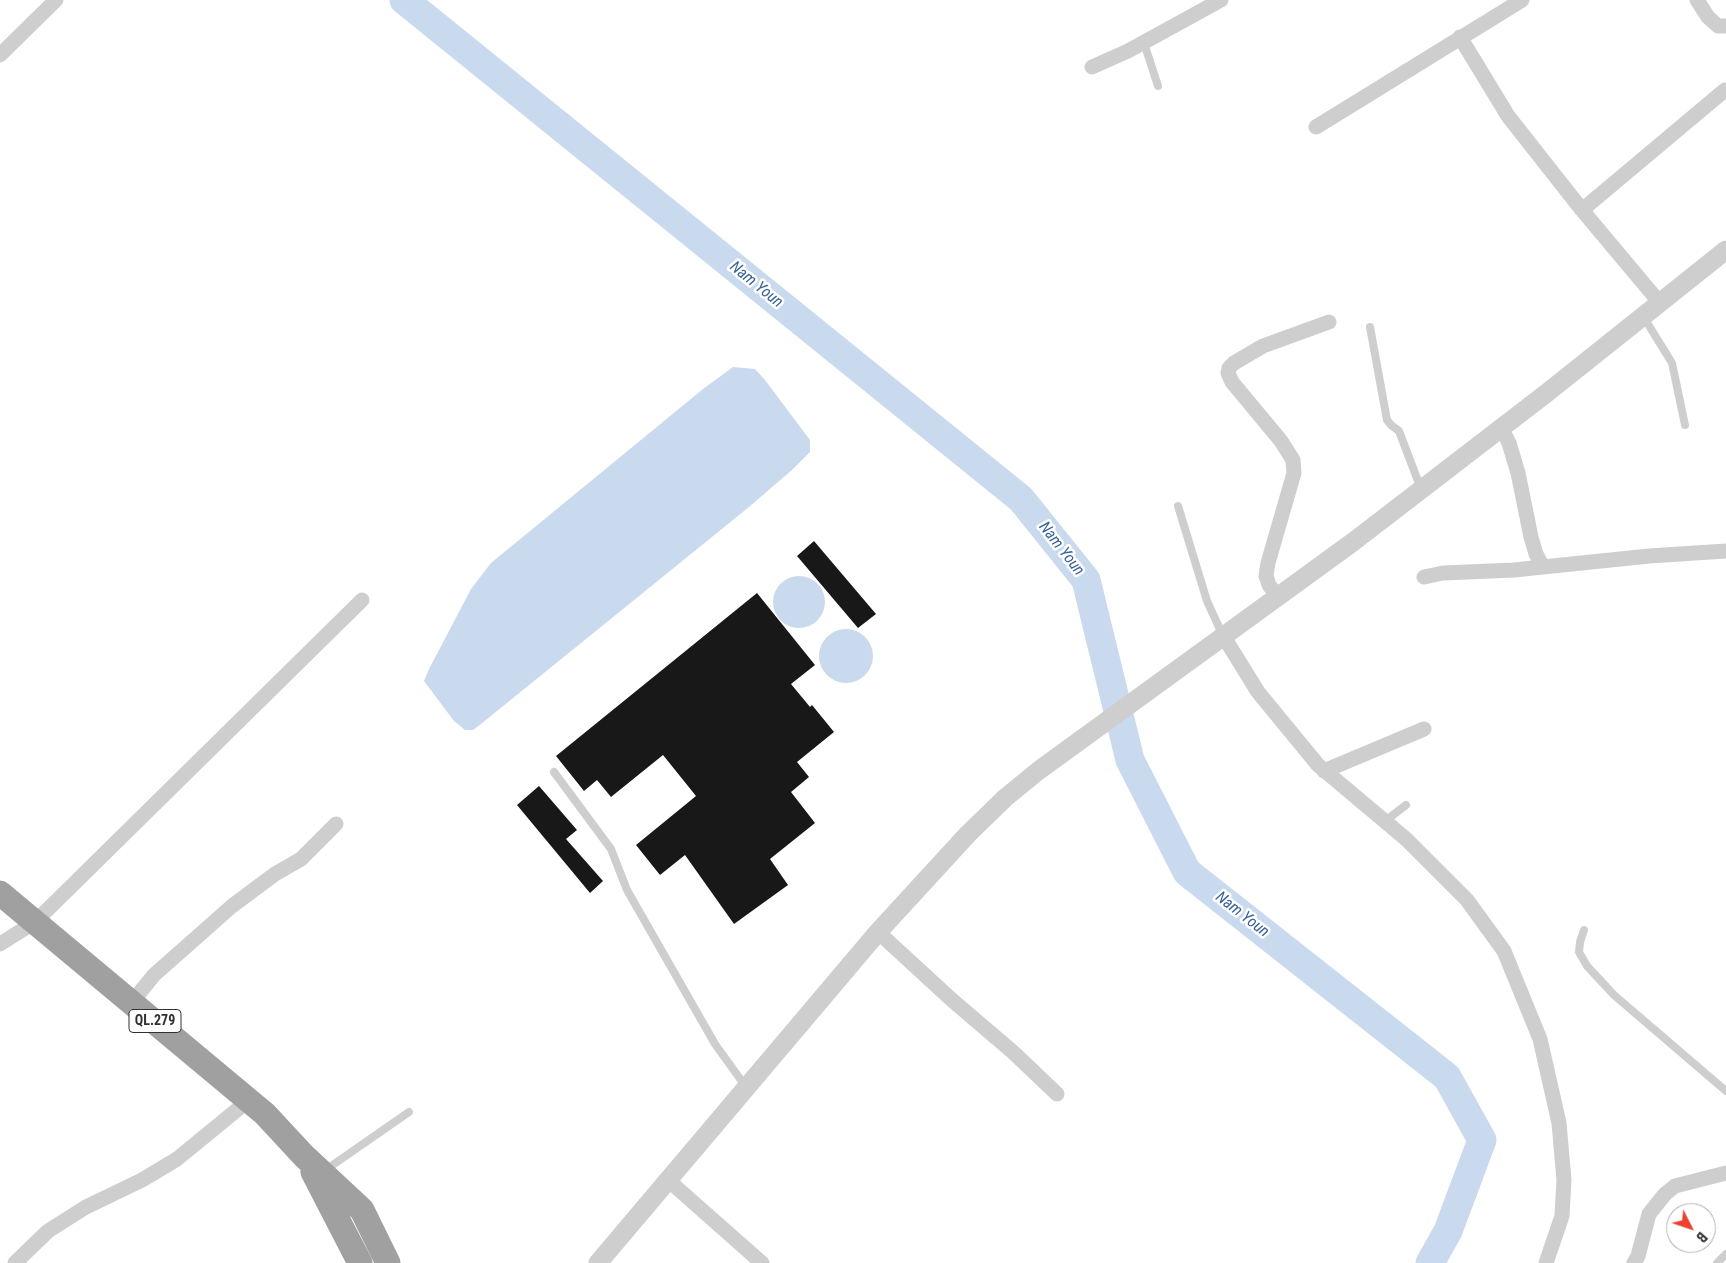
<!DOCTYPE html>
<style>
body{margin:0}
#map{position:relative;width:1726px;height:1263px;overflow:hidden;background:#fff;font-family:"Roboto Condensed",sans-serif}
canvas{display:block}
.north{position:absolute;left:1666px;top:1203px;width:50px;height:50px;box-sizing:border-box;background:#fff;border:1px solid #adadad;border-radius:50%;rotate:131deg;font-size:14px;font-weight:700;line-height:20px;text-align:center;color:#313131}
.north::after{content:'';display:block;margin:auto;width:18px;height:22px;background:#ed402e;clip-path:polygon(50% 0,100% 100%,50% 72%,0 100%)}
</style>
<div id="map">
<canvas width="1726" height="1263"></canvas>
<div class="north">B</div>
</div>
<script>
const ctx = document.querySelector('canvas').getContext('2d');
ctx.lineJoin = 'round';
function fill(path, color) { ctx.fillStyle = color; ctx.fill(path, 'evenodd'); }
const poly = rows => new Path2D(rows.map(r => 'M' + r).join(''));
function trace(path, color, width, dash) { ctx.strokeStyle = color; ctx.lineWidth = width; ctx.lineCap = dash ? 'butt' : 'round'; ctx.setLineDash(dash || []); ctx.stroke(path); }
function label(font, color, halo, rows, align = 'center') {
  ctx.font = font + ' "Roboto Condensed",sans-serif'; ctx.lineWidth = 5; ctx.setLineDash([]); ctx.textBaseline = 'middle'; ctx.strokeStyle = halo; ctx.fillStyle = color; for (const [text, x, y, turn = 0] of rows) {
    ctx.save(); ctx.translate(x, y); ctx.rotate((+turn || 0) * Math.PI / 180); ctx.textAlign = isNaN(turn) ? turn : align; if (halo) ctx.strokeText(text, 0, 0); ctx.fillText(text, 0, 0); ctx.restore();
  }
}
const water = poly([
 [733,367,755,369,765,380,810,440,810,452,792,470,749,507,481,724,473,730,465,730,454,721,424,681,429,669,471,589,491,563,703,389],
 '773 602a26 26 0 1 1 52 0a26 26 0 1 1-52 0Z',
 '819 656a27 27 0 1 1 54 0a27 27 0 1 1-54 0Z'
]);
const river = poly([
 [404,0,1021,499,1086,580,1130,760,1187,872,1447,1077,1482,1140,1448,1231,1430,1263]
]);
const building = poly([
 [814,541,876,614,858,628,797,556],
 [757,593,815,665,791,684,810,707,812,705,834,732,797,762,809,777,791,792,815,823,770,859,788,885,734,924,685,855,660,875,636,845,696,796,663,755,611,797,597,780,584,791,556,756],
 [539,786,577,830,566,839,603,881,590,893,517,805]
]);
const service = poly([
 [1144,43,1158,86],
 [1643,316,1672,363,1685,425],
 [1370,327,1387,420,1391,425,1399,431,1421,489],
 [1178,506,1207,601,1223,636],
 [554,772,611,849,627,890,715,1044,746,1087],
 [1384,822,1406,805],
 [1584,930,1580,942,1579,952,1587,966,1614,995,1726,1091],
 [324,1171,409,1112],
 [1717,1263,1726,1254]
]);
const minor = poly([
 [1697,0,1708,17,1718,26,1726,26],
 [1460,37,1508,116,1582,210,1660,303],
 [0,55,56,0],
 [1092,67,1128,51,1221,0],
 [1316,127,1522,0],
 [1582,210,1725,90],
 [1501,427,1509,443,1518,473,1531,537,1536,554,1543,567],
 [1424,577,1443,573,1514,570,1649,556,1726,551],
 [1278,597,1269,585,1266,576,1268,563,1294,473,1293,460,1281,441,1232,382,1228,373,1229,368,1234,363,1263,346,1329,322],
 [1224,637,1258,692,1318,765,1406,839,1467,900,1504,951,1540,1039,1559,1123,1564,1180,1562,1216,1546,1263],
 [1324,771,1424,729],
 [878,932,952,1000,1014,1053,1057,1094],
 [0,944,35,922,362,600],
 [132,1002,154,975,232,906,275,874,301,859,336,824],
 [668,1180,762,1263],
 [15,1263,48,1231,86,1207,142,1180,177,1159,249,1100],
 [1634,1263,1638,1256,1649,1214,1665,1194,1675,1186,1726,1173]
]);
const tertiary = poly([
 [598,1263,878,932,968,834,1005,798,1038,771,1353,542,1548,392,1726,250]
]);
const trunk = poly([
 [0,893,265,1114,304,1156,362,1210,388,1263],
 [313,1172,360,1263]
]);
const shields = [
 [155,1021,52]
];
const shieldNames = [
 ["QL.279",155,1021]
];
const waterNames = [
 ["Nam Youn",756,285,39],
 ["Nam Youn",1061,549,52],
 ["Nam Youn",1242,915,38]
];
fill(water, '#cadaee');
trace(river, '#cadaee', 29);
fill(building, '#181818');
trace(service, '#cecece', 8);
trace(minor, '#cecece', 15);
trace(tertiary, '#cecece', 19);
trace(trunk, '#a0a0a0', 25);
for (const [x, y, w] of shields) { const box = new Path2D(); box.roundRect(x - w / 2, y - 11.5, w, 23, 4); ctx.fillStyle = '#fff'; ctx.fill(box); trace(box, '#313131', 1); }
label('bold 14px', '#313131', null, shieldNames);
label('italic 16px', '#3a6398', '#fff', waterNames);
</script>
